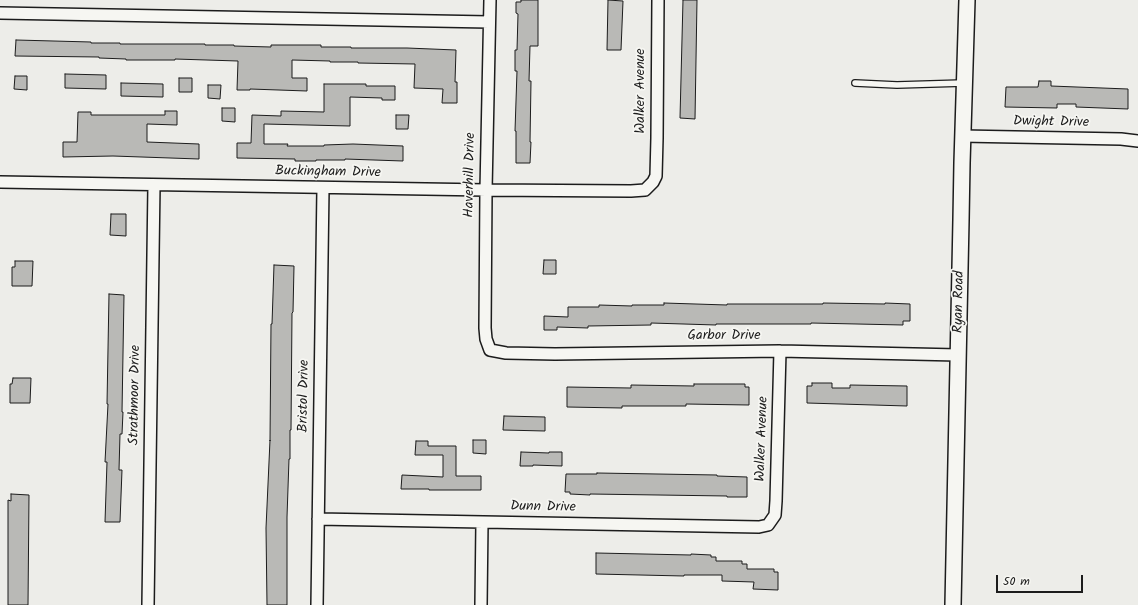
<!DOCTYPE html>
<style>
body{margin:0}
#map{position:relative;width:1138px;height:605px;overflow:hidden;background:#edede9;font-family:Kalam,sans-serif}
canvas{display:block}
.scale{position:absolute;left:996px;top:575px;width:87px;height:18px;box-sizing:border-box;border:2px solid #1c1c1c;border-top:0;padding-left:5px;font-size:12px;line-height:14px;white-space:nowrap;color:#1c1c1c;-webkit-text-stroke:3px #f6f6f2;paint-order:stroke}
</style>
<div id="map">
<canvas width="1138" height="605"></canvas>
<div class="scale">50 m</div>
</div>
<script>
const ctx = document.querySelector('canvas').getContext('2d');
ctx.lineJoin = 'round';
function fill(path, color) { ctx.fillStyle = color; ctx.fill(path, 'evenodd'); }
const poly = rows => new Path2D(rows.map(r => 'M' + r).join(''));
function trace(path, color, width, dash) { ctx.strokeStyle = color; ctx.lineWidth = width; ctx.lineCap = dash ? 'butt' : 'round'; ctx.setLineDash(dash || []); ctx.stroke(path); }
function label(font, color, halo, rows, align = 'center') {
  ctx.font = font + ' Kalam,sans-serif'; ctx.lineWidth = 3.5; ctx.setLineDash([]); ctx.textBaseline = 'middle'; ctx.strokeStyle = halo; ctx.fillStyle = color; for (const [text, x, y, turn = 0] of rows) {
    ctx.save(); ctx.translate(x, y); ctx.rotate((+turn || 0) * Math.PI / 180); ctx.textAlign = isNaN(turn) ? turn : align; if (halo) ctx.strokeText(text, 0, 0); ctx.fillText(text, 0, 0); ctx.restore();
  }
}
const building = poly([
 [521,0,538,0,538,46,530,46,529,81,531,81,530,142,531,142,530,163,516,163,516,131,515,131,517,71,515,71,515,50,517,50,518,14,516,13,516,2,521,2,521,0],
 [608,0,623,1,621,50,607,50,608,0],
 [683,0,697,0,695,119,680,118,683,0],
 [16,40,91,42,91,43,120,43,120,44,205,44,205,45,234,45,234,46,271,47,271,45,321,45,321,47,351,47,351,48,407,48,456,50,455,82,457,82,457,103,442,103,443,89,414,88,415,64,358,63,358,62,330,62,330,61,292,60,292,78,307,78,307,91,250,89,250,90,237,90,238,61,175,59,175,60,126,60,126,59,99,58,99,57,15,56,16,40],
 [65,74,106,75,106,89,65,88,65,74],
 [15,76,27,76,27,90,14,89,15,76],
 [179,78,192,78,192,92,179,92,179,78],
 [1039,81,1051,81,1051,86,1128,89,1128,109,1076,107,1076,104,1057,104,1057,108,1005,107,1006,87,1038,87,1039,81],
 [121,83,163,84,163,97,121,96,121,83],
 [324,84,366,84,366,86,395,86,395,100,382,100,382,98,350,97,350,126,264,124,264,144,288,144,287,146,324,146,324,145,353,144,403,146,403,161,345,159,345,160,316,160,316,161,295,161,295,159,237,158,237,143,251,143,252,115,281,116,281,111,324,112,324,84],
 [208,85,221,85,220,99,208,98,208,85],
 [222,108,235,108,235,122,222,121,222,108],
 [165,111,177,111,177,125,147,124,147,142,199,144,199,159,113,156,63,157,63,142,77,142,78,112,91,112,91,115,165,115,165,111],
 [396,115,409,115,408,129,396,129,396,115],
 [111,214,126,214,126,236,110,235,111,214],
 [544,260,556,260,556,274,543,274,544,260],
 [15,261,33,261,32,286,12,286,12,267,15,267,15,261],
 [274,265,294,266,293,312,292,313,291,430,290,430,290,459,289,459,287,517,287,605,267,605,266,528,270,440,270,441,271,324,272,324,274,265],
 [109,294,124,295,122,412,123,412,122,434,120,434,119,470,122,470,120,522,105,522,107,462,105,462,108,404,107,404,109,294],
 [664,303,727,305,727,304,823,304,823,303,885,304,885,303,910,304,910,321,903,321,903,325,811,323,811,324,716,324,716,325,651,323,651,325,588,326,588,328,557,327,557,330,544,330,544,316,568,317,568,307,599,307,599,305,632,306,632,305,664,305,664,303],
 [13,378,31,378,30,403,10,403,10,384,12,384,13,378],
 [812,383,832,383,832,388,850,388,850,385,907,386,907,406,807,403,807,386,812,386,812,383],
 [694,384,745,384,745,387,749,387,749,405,686,404,686,406,622,406,622,408,567,407,567,387,631,388,631,385,694,386,694,384],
 [504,416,545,417,545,431,503,430,504,416],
 [473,440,486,440,486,454,473,453,473,440],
 [416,441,428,441,428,446,456,446,456,476,481,476,481,490,429,490,429,489,401,489,402,475,443,477,443,455,415,455,416,441],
 [521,452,549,453,549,452,562,452,562,466,533,465,533,466,520,466,521,452],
 [597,473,717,475,717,476,747,477,747,497,727,497,727,496,590,494,590,495,570,494,570,492,565,492,566,474,597,474,597,473],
 [11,494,29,495,28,605,8,605,8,500,11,501,11,494],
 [596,553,691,555,691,554,711,555,711,557,716,557,716,561,742,561,742,564,747,564,747,569,774,569,774,572,778,572,778,590,753,589,754,582,722,581,722,575,684,575,684,576,596,574,596,553]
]);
const lane = poly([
 [855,83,897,85,964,83]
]);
const street = poly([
 [490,0,486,190,485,328,486,339,490,350,506,353,555,354,780,351,958,355],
 [0,13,489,22],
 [962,136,1121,139,1138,141],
 [0,182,486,190,631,191,645,190,653,182,656,176,657,138,658,0],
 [318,519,759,527,768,525,775,515,776,501,780,351],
 [148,605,154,185],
 [317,605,323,188],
 [481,605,482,522]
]);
const secondary = poly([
 [953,605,961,220,962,163,967,0]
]);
const streetNames = [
 ["Walker Avenue",642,91,-90],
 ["Dwight Drive",1051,123,1],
 ["Buckingham Drive",328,173,1],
 ["Haverhill Drive",471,175,-89],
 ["Ryan Road",960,302,-89],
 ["Garbor Drive",724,337],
 ["Strathmoor Drive",136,395,-89],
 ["Bristol Drive",305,396,-89],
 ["Walker Avenue",763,439,-88],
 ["Dunn Drive",543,508,1]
];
fill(building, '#b9b9b6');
trace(building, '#1c1c1c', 1);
trace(lane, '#1c1c1c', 8);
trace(street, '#1c1c1c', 14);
trace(secondary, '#1c1c1c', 18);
trace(lane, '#f6f6f2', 5.5);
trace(street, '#f6f6f2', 11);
trace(secondary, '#f6f6f2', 15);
label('14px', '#1c1c1c', '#f6f6f2', streetNames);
</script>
